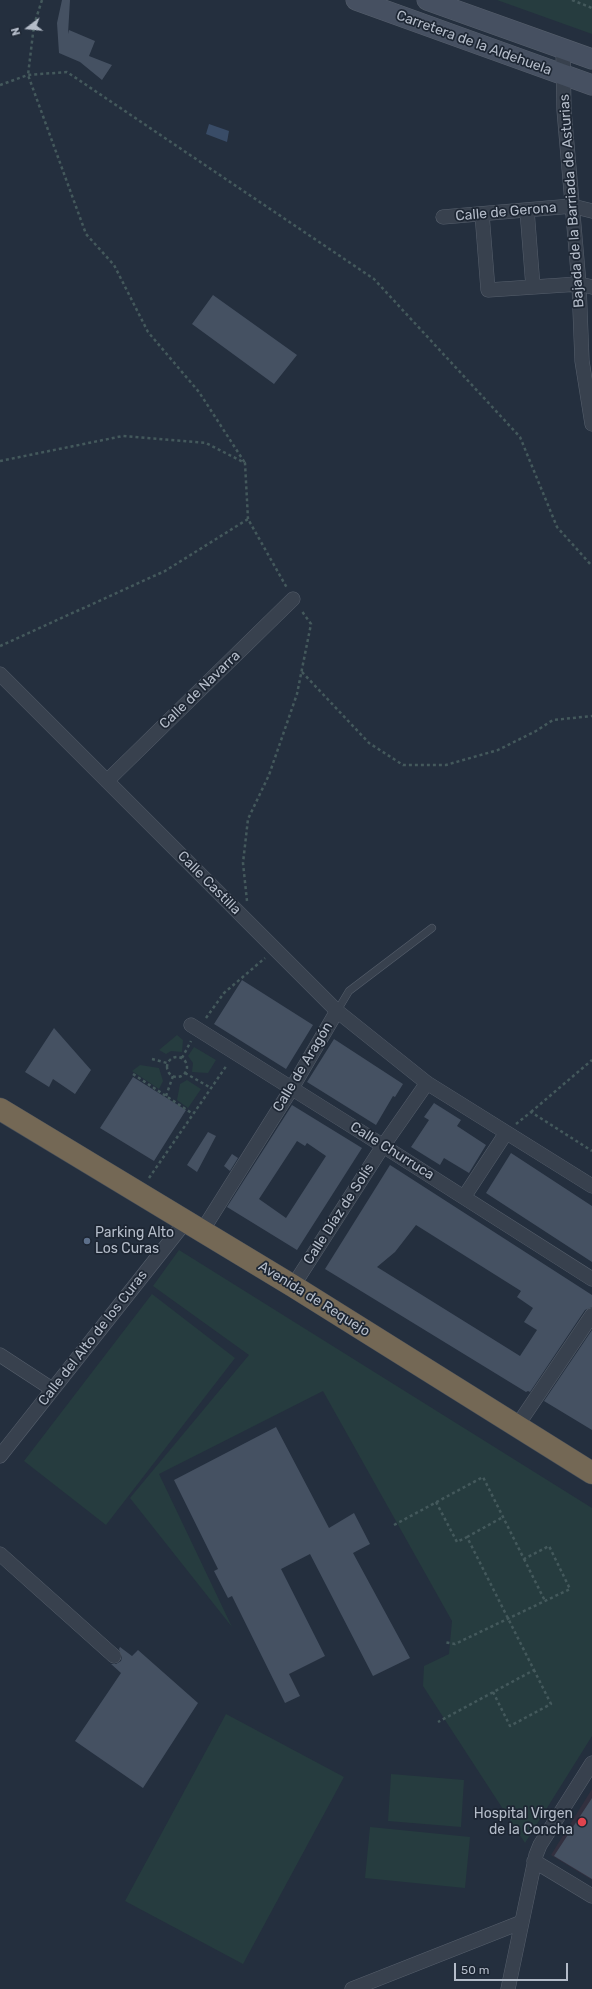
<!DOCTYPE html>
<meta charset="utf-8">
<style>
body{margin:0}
#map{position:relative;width:592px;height:1989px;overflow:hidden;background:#242f3e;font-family:Rubik,sans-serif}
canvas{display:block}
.north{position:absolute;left:8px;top:8px;width:40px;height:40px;-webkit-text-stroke:3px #1d2633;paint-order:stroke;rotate:254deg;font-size:11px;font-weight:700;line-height:16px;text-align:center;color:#b4bcc9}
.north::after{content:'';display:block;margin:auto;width:14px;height:18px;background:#b4bcc9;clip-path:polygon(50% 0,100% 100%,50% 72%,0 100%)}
.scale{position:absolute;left:454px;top:1963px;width:114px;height:18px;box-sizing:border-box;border:2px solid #b4bcc9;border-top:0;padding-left:5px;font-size:12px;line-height:14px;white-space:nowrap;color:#b4bcc9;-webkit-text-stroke:3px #1d2633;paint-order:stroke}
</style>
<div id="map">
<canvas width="592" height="1989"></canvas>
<div class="north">N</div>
<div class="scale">50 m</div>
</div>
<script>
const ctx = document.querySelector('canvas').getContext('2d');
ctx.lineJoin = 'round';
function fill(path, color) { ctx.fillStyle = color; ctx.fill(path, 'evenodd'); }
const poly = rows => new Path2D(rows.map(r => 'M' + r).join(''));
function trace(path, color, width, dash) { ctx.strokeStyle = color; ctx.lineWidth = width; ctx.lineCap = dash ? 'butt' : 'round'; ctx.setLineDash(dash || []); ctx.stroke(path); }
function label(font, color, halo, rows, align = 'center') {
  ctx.font = font + ' Rubik,sans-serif'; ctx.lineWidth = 3.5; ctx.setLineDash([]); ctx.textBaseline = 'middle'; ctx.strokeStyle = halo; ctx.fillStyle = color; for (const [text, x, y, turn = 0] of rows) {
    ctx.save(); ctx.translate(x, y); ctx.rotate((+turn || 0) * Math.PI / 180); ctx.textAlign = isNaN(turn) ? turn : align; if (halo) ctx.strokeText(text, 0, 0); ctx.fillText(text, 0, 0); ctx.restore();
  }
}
const medical = poly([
 [592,1789,592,1880,551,1855]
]);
const green = poly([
 [497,0,592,0,592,34],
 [177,1035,183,1040,182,1052,171,1051,166,1054,159,1050],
 [194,1047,216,1060,208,1073,192,1072,193,1063,188,1056],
 [140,1065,159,1068,163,1081,159,1089,132,1071],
 [187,1080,201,1089,188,1108,177,1100,180,1084],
 [179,1250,592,1508,592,1736,525,1843,423,1686,424,1666,449,1654,452,1621,323,1391,159,1474,232,1627,130,1498,249,1355,153,1286],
 [152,1294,235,1358,106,1525,24,1461],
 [226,1714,344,1777,243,1964,125,1901],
 [391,1774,464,1780,461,1827,388,1821],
 [370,1827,470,1837,465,1888,365,1878]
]);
const water = poly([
 [209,124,229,131,227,142,206,134]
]);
const building = poly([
 [62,0,70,0,68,34,69,30,95,41,89,56,112,65,102,80,80,62,59,53,57,23],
 [213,295,297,355,274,384,192,324],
 [242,980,313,1025,286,1069,214,1024],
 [54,1028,91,1070,75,1094,53,1079,49,1087,25,1072],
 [334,1039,403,1084,395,1097,393,1096,376,1125,307,1082],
 [133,1077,186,1110,154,1161,100,1128],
 [434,1103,461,1120,457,1126,486,1145,469,1173,444,1158,440,1165,411,1147,429,1120,424,1117],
 [292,1105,362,1148,297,1250,227,1207],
 [297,1141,305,1146,307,1143,326,1156,286,1218,259,1199],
 [208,1132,216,1136,197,1172,187,1165],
 [511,1153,592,1206,592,1262,486,1193],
 [232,1154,238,1158,230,1171,224,1166],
 [390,1165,592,1295,592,1307,585,1310,530,1392,528,1391,526,1392,325,1269],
 [416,1225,521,1291,517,1297,533,1308,524,1322,537,1330,520,1356,377,1267,395,1252],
 [592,1330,592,1430,544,1401],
 [276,1427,329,1528,354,1513,370,1544,353,1553,410,1658,373,1676,310,1554,281,1569,325,1656,289,1674,300,1696,285,1703,232,1596,228,1598,214,1571,218,1569,174,1480],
 [120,1647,132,1656,138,1650,198,1703,143,1788,75,1741,121,1673,111,1664,116,1664,121,1661,122,1657,119,1649],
 [592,1798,592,1879,554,1856]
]);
const path = poly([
 [42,0,34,25,28,75,86,234,114,265,148,332,199,392,245,463],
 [572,0,592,8],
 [0,85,28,75,67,72,374,279,520,437,557,527,592,566],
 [0,461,123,436,206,443,245,463,248,519],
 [0,646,165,571,248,519,287,588],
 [302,672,369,743,403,765,446,765,498,750,536,731,553,720,592,716],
 [247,901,243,863,248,819,269,775,297,694,311,624,301,610],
 [206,1018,224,993,265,958],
 '167 1067a10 10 0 1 1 20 0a10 10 0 1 1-20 0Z',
 [182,1058,191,1041],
 [152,1059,167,1063],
 [185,1073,211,1088],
 [133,1074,193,1114],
 [166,1096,173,1076],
 [531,1112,592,1060],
 [516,1124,531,1112,592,1151],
 [149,1178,227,1065],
 [436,1502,457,1542,467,1537,534,1670,438,1722],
 [394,1525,483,1477,524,1559,549,1546,570,1589,455,1644,444,1642],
 [467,1537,503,1517],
 [524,1559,545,1601],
 [493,1692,510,1726,551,1704,534,1670]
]);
const lane = poly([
 [337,1011,349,991,432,928]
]);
const street = poly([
 [563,49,564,110,579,284,582,361,592,424],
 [527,210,533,287],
 [482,214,488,290,579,284,592,287],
 [443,217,572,206,592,211],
 [0,674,337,1011,427,1083,592,1186],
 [107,781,293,599],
 [191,1025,366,1135,592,1279],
 [464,1197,506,1133],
 [202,1231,292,1088,337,1011],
 [293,1286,383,1146,427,1083],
 [0,1355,52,1389],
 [517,1426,592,1315],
 [0,1456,186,1221],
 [0,1554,114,1656],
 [534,1861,592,1896],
 [352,1989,522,1922],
 [508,1989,536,1855,540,1845,592,1763]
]);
const secondary = poly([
 [356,0,592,85],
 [427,0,592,59]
]);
const highway = poly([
 [0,1109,293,1286,592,1473]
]);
const markers = [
 [87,1241,4,"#5c6f8a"],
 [582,1822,5,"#e0444e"]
];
const streetNames = [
 ["Carretera de la Aldehuela",474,43,20],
 ["Bajada de la Barriada de Asturias",572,201,-94],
 ["Calle de Gerona",506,212,-5],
 ["Calle de Navarra",200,690,-44],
 ["Calle Castilla",209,883,45],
 ["Calle de Aragón",303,1067,-59],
 ["Calle Churruca",392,1151,32],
 ["Calle Díaz de Solís",339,1214,-57],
 ["Avenida de Requejo",314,1299,32],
 ["Calle del Alto de los Curas",93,1338,-52]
];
const poiNames = [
 ["Parking Alto",95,1233],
 ["Los Curas",95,1249],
 ["Hospital Virgen",573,1814,"right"],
 ["de la Concha",573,1830,"right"]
];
fill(medical, '#32303f');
fill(green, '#263c3f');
fill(water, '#394c67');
fill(building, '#455162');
trace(lane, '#565f6c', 8);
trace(street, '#565f6c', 15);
trace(secondary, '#565f6c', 21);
trace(highway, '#434c59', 23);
trace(path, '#44595c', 2.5, [3, 3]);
trace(lane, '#38414e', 7);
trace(street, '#38414e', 14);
trace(secondary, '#465061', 20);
trace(highway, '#746855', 22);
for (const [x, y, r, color] of markers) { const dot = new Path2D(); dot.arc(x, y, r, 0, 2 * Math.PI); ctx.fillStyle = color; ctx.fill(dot); trace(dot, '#1d2633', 1.5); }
label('14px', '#b4bcc9', '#1d2633', streetNames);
label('14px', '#b4bcc9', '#1d2633', poiNames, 'left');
</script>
